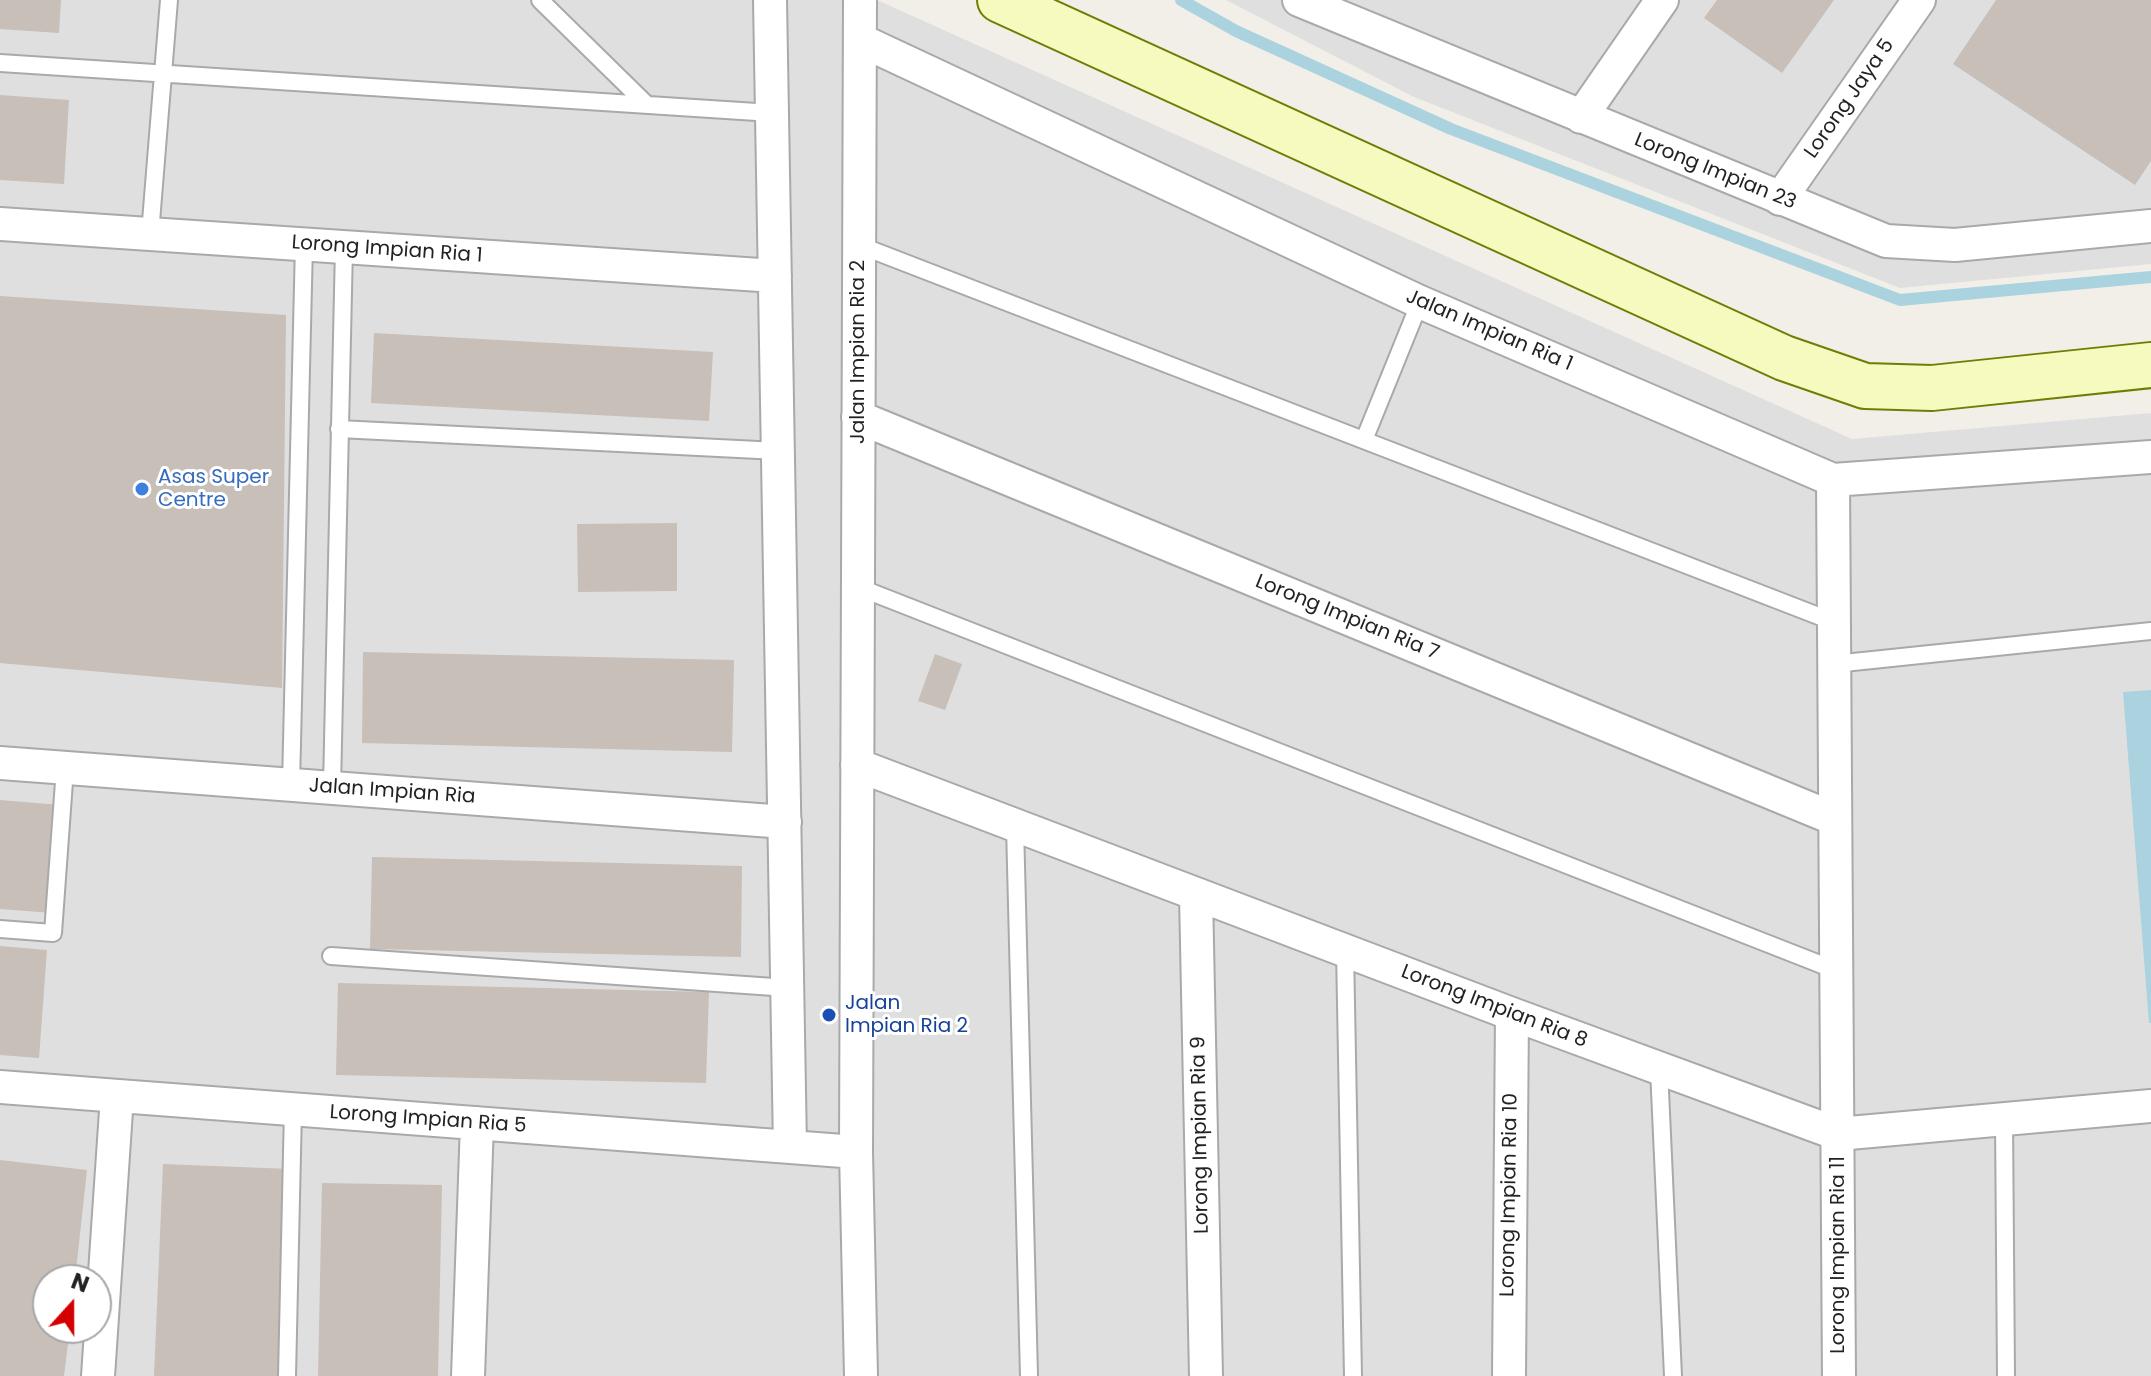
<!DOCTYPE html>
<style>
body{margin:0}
#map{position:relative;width:2151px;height:1376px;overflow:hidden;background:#f2efe9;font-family:Poppins,sans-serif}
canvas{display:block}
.north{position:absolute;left:32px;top:1264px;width:80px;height:80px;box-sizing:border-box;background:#fff;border:2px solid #a7a7a7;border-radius:50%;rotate:21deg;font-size:22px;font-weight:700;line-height:32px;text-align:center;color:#222}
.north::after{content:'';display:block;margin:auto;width:28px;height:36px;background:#d40000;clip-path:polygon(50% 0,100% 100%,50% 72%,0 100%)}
</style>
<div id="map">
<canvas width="2151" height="1376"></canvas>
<div class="north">N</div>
</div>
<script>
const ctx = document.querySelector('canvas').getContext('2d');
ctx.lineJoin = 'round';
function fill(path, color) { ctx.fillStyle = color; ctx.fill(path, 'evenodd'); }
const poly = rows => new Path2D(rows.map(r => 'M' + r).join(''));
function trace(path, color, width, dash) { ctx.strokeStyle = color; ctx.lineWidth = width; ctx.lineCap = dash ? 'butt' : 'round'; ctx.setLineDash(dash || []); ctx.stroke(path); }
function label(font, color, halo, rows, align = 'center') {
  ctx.font = font + ' Poppins,sans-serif'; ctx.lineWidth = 6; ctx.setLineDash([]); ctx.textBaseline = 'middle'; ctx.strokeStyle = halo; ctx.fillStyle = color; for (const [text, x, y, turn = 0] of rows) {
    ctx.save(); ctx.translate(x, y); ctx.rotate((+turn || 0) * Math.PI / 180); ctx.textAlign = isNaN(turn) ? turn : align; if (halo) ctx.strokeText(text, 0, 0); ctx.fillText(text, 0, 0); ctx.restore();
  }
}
const residential = poly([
 [0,0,877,0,1852,439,2151,413,2151,1376,0,1376],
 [48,1280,96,1280,96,1328,48,1328],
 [1226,0,2151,0,2151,264,1900,288,1414,97]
]);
const water = poly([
 [2151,690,2151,1023,2149,1023,2123,692]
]);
const stream = poly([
 [1181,0,1236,31,1451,129,1900,300,2151,277]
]);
const building = poly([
 [0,0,61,0,59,33,0,29],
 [1717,0,1834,0,1782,73,1704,18],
 [1996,0,2151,0,2151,161,2135,185,1953,64],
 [0,95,69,100,64,184,0,180],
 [0,296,286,315,282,688,0,663],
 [374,333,713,352,709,421,371,403],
 [677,523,677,591,578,592,577,524],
 [363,652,734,660,732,752,362,743],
 [935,654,962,664,945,710,918,701],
 [0,800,60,805,52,913,0,909],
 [372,857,742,866,741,957,370,949],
 [0,946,47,950,39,1058,0,1055],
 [338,983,709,992,706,1083,336,1075],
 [0,1160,87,1170,75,1280,48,1280,48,1328,70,1328,64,1376,0,1376],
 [163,1164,290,1169,282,1376,154,1376],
 [322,1183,442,1185,438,1376,318,1376]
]);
const lane = poly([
 [540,0,646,104],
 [0,63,772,113],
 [150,234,169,0],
 [859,245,1834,622],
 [339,429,778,451],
 [1364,440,1420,302],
 [858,587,1835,970],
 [1834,664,2151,631],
 [291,784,304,244],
 [332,787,344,247],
 [1015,826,1029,1376],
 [0,929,53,933,65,768],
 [1345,950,1353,1376],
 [331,956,788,988],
 [1659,1069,1673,1376],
 [2004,1120,2006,1376],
 [287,1376,293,1109]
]);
const street = poly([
 [770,0,790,1147],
 [860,0,856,1152,861,1376],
 [1299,0,1886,241,1955,245,2151,226],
 [860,40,1420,302,1833,480,2151,457],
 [1581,117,1662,0],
 [1780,199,1919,0],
 [0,224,775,276],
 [858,417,1835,819],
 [1833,480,1839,1376],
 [0,763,785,822],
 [857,765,1512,1014,1838,1134,2151,1106],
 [1196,895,1206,1376],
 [0,1087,856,1152],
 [98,1376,117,1096],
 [468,1376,477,1123],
 [1509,1376,1512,1014]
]);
const secondary = poly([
 [1000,0,1784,358,1865,386,1932,388,2151,365]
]);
const markers = [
 [142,489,8,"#3f7fe0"],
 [829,1015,8,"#1a4fb4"]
];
const streetNames = [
 ["Lorong Jaya 5",1850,99,-55],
 ["Lorong Impian 23",1715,172,22],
 ["Lorong Impian Ria 1",387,250,4],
 ["Jalan Impian Ria 1",1489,331,23],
 ["Jalan Impian Ria 2",859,352,-90],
 ["Lorong Impian Ria 7",1347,618,22],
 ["Jalan Impian Ria",392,792,4],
 ["Lorong Impian Ria 8",1494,1007,21],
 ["Lorong Impian Ria 5",428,1120,4],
 ["Lorong Impian Ria 9",1201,1135,-91],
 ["Lorong Impian Ria 10",1510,1195,-89],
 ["Lorong Impian Ria 11",1839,1255,-90]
];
const shopNames = [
 ["Asas Super",158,478],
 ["Centre",158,501]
];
const transitNames = [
 ["Jalan",845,1004],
 ["Impian Ria 2",845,1027]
];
fill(residential, '#e0dfdf');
fill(water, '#aad3df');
trace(stream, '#aad3df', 12);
fill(building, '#c7bfb8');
trace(lane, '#a9a9a9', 20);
trace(street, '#a9a9a9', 36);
trace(secondary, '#707d05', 48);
trace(lane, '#fff', 16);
trace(street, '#fff', 32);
trace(secondary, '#f7fabf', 44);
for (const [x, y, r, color] of markers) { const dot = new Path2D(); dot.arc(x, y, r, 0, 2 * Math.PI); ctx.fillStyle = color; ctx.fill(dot); trace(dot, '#fff', 3); }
label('20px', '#222', '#fff', streetNames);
label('20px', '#366cbe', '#fff', shopNames, 'left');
label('20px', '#164399', '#fff', transitNames, 'left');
</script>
